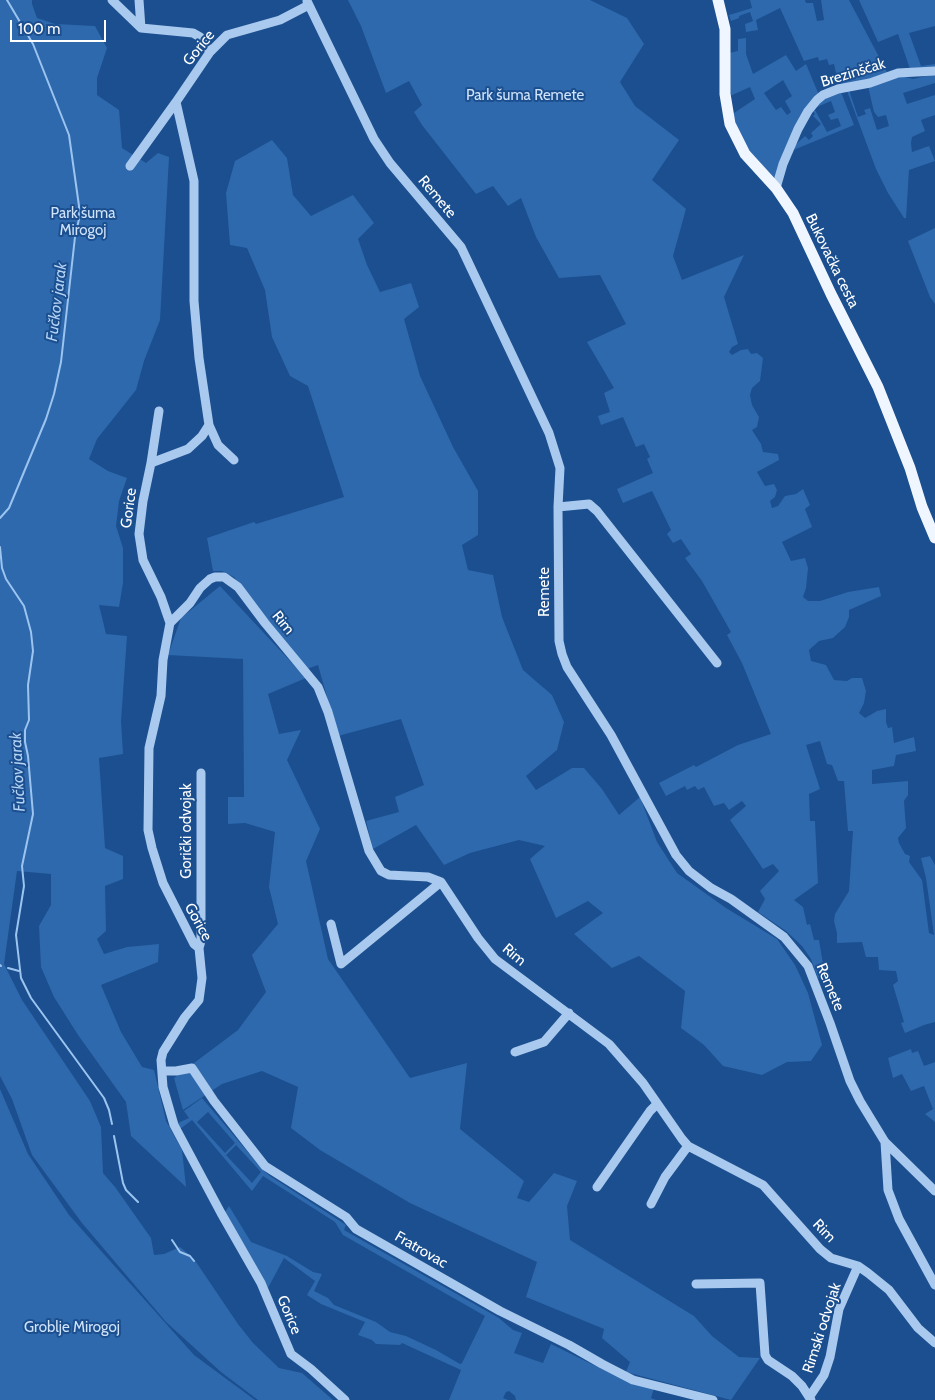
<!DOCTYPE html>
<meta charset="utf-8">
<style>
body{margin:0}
#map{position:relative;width:935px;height:1400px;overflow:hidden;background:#1b4f8f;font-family:Cabin,sans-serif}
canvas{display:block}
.scale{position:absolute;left:10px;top:20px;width:96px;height:22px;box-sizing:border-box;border:2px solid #fff;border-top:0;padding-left:6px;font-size:15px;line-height:18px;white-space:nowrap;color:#fff;-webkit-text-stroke:4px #1b4f8f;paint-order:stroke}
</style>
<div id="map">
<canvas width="935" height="1400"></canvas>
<div class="scale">100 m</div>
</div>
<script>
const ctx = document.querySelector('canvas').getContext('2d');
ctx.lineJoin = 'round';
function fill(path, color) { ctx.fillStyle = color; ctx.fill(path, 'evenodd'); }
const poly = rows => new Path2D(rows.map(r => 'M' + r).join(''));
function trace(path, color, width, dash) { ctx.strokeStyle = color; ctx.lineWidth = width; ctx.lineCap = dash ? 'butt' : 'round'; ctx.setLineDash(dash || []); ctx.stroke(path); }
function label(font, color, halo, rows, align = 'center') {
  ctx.font = font + ' Cabin,sans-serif'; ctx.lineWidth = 4; ctx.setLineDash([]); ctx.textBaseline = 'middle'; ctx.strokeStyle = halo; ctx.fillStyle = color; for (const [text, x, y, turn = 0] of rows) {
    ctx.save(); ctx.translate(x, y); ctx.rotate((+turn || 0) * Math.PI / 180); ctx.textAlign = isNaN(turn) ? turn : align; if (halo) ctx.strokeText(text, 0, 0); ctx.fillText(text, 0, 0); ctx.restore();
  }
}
const green = poly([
 [0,0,32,0,32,4,37,18,55,24,95,26,107,48,97,78,97,95,119,110,122,148,146,163,158,153,169,157,160,320,144,361,136,390,97,439,89,459,108,471,127,478,119,501,116,526,123,548,123,583,119,607,99,605,106,634,127,636,121,721,123,754,99,758,105,848,123,856,123,879,105,886,106,931,97,939,104,954,127,947,159,944,158,962,101,985,121,1032,142,1067,154,1070,166,1121,182,1150,186,1187,131,1136,126,1102,78,1035,54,997,41,967,39,926,51,905,51,874,17,871,4,964,22,1000,90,1101,101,1127,103,1173,115,1187,151,1238,154,1255,164,1254,180,1247,194,1259,238,1324,253,1343,279,1368,302,1373,333,1400,258,1400,221,1372,166,1322,82,1223,32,1155,12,1099,0,1076],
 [348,0,590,0,627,18,644,44,620,82,635,106,679,140,652,180,686,209,673,256,682,280,744,255,724,297,738,344,732,347,729,352,732,355,741,350,748,349,751,354,757,353,763,358,760,381,752,388,750,395,752,405,759,417,757,427,752,430,761,444,763,452,778,454,779,460,757,472,765,486,774,484,777,490,775,497,770,501,772,508,778,506,785,496,796,494,803,489,810,505,805,509,812,527,782,542,791,561,805,558,808,568,806,588,803,597,808,601,820,601,848,592,879,587,881,596,849,610,849,617,845,627,833,638,819,641,809,650,811,661,826,665,834,680,847,681,852,678,862,678,866,691,864,703,859,713,865,718,877,711,886,709,886,722,888,728,892,727,894,743,914,737,916,751,896,755,894,766,872,770,872,784,908,781,908,795,904,801,906,828,898,838,899,843,905,854,910,856,909,862,922,880,929,933,934,935,926,878,921,858,930,856,935,865,935,1022,924,1025,905,1033,901,1023,904,1022,893,985,898,981,896,971,879,970,878,957,866,957,862,942,837,943,837,933,834,921,835,914,849,891,853,831,848,831,844,781,838,781,832,765,827,764,820,741,806,745,820,789,809,794,810,821,815,821,818,883,794,900,803,907,807,925,810,924,814,940,819,940,825,976,818,978,811,959,802,946,786,931,758,912,765,899,760,891,779,871,773,864,763,869,730,820,746,806,742,801,729,810,724,803,714,806,704,787,698,790,695,786,687,790,685,786,666,796,659,783,694,765,696,767,738,745,771,734,742,663,727,635,731,632,702,581,685,558,691,554,681,539,673,543,667,534,671,530,652,491,623,503,617,489,653,473,647,459,650,457,644,444,636,447,623,417,601,425,598,416,610,412,604,393,614,388,587,342,626,324,600,275,559,278,536,237,521,198,508,206,493,186,476,194,422,125,414,112,422,105,409,81,386,93,361,26],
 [750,0,805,0,806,3,813,3,817,21,824,20,821,0,849,0,888,74,871,81,839,86,834,64,829,65,827,59,819,61,818,57,804,61,780,8,756,20,758,30,746,32,745,24,753,21,750,12,739,16,739,18,731,21,729,15,752,8],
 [859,0,935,0,935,26,909,33,921,66,935,64,935,68,910,69,898,34,878,42],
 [746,38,746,54,753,74,786,55,796,71,806,64,819,95,776,177,773,177,750,155,731,115,755,99,750,87,730,96,729,53,738,51,738,39],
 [783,80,792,96,785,101,791,112,787,115,781,107,776,110,764,93],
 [935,74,935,83,903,93,907,104,935,95,935,115,921,120,925,131,912,137,911,143,912,152,929,146,935,161,909,170,906,218,904,218,888,193,876,169,847,91,849,90,858,117,866,114,864,110,870,108,877,130,889,126,886,115,878,117,874,112,868,86,901,76,913,79],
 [841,92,854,125,791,151,795,145,805,136,809,140,813,136,811,133,821,124,813,116,815,114,813,111,815,110,827,132,841,126,838,118,831,120,828,115,835,112,831,101,817,107,817,105,818,102],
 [272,140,287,158,293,195,311,216,353,195,374,223,358,239,367,265,380,292,411,283,419,307,404,319,420,376,453,447,478,491,478,535,462,545,468,570,493,575,502,617,523,670,552,695,564,722,557,750,526,776,536,790,572,768,584,768,602,789,619,815,640,797,657,842,677,873,726,908,777,939,795,965,808,993,822,1045,811,1061,787,1062,762,1075,723,1066,704,1045,681,1028,685,991,639,956,612,968,574,934,603,913,588,901,556,918,530,859,545,846,519,840,470,853,444,865,416,825,373,849,366,821,399,812,395,797,424,785,401,719,338,736,318,665,307,669,234,577,222,571,213,571,207,538,254,522,256,524,344,497,308,386,290,376,272,337,265,290,247,248,230,245,226,193,235,161],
 [935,228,935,304,930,297,908,241],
 [220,586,306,678,268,694,279,734,301,730,287,760,320,829,306,861,328,959,410,1078,467,1063,460,1129,524,1181,517,1198,529,1202,554,1173,577,1181,567,1206,570,1240,694,1316,712,1336,739,1357,760,1358,731,1400,626,1372,630,1362,602,1338,604,1329,526,1297,537,1262,410,1203,320,1150,291,1128,298,1087,262,1071,222,1084,183,1110,174,1078,238,1030,266,992,252,955,278,924,269,887,275,832,245,823,228,824,228,797,244,797,243,659,168,655,181,618],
 [911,1049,912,1053,918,1051,924,1066,935,1062,935,1122,925,1114,933,1109,924,1086,911,1091,902,1074,893,1078,888,1058],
 [0,1089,28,1154,69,1215,194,1355,255,1400,0,1400],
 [202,1098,264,1171,270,1176,346,1225,344,1230,499,1318,513,1330,522,1333,514,1353,543,1363,551,1344,628,1382,654,1388,651,1398,656,1400,516,1400,515,1396,509,1391,506,1392,503,1398,508,1400,449,1400,461,1370,402,1343,400,1345,376,1344,372,1340,358,1335,365,1322,321,1304,307,1295,315,1281,284,1258,268,1288,225,1212,229,1206,251,1242,287,1256,313,1272,322,1274,314,1291,328,1298,334,1305,376,1322,390,1332,406,1336,436,1350,460,1364,462,1363,485,1316,343,1235,335,1222,263,1176,252,1191,192,1120,180,1129,178,1123,189,1118,184,1111],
 [208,1112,235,1143,225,1153,197,1122],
 [236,1145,261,1172,252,1183,226,1155]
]);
const stream = poly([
 [0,518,9,508,46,419,54,394,61,362,75,237,79,219,79,206,69,135,33,44,7,0],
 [0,547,2,568,6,579,24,606,31,632,33,651,28,685,29,720,25,730,25,742,28,756,33,814,22,866,24,886,16,935,21,978,31,998,104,1098,109,1110,112,1124],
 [0,965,1,966],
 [8,968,19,971],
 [114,1136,123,1183,126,1190,138,1202],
 [172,1240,180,1252,190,1256,194,1261]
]);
const minor = poly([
 [112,0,141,28,193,33,200,37,210,52],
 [139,0,141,28],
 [307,1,374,139,390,163,461,247,549,433,560,468,558,507,559,641,562,654,567,667,611,735,676,855,689,871,711,888,731,899,784,937,808,966,830,1023,850,1081,860,1101,885,1142,935,1191],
 [308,4,305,7,280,20,227,35,210,52,176,102,194,181,194,301,199,358,209,425,202,436,188,449,151,463,143,501,139,534,143,560,161,597,170,623,163,660,161,696,149,748,148,830,152,848,163,883,194,944,199,948,202,978,199,1000,185,1017,163,1052,161,1060,163,1087,174,1125,221,1213,261,1283,291,1354,311,1369,345,1400],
 [130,166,176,102],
 [776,188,783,164,798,129,808,111,817,100,823,95,838,89,870,83,898,73,935,71],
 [209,425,218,445,234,460],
 [151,463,159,411],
 [558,507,589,504,597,511,717,663],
 [170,623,190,603,200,588,210,579,215,577,224,577,238,587,265,623,318,687,328,712,369,851,381,871,389,875,428,877,441,882,478,938,495,959,609,1044,643,1083,682,1139,688,1146,763,1185,820,1249,831,1258,858,1266,868,1273,889,1290,918,1328,935,1343],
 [331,924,341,964,441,882],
 [199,948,201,941,201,773],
 [515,1052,544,1042,569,1013],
 [162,1071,176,1071,192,1068,214,1101,265,1166,346,1217,356,1229,500,1311,569,1345,602,1364,633,1380,713,1400],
 [885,1142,888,1190,899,1219,935,1285],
 [597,1187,650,1111,657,1104],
 [651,1204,665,1177,688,1146],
 [696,1284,760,1283,765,1355,768,1360,792,1376,802,1386,811,1400],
 [810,1396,824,1375,830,1357,839,1309,858,1266]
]);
const major = poly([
 [718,0,725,29,725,94,730,124,745,154,776,188,793,213,831,294,878,387,910,468,922,507,935,538]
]);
const streetNames = [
 ["Gorice",199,48,-51],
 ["Brezinščak",853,73,-17],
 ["Remete",437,197,50],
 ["Bukovačka cesta",832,261,64],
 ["Gorice",129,508,-82],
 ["Remete",545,592,-90],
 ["Rim",283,623,51],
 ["Gorički odvojak",187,831,-90],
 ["Gorice",198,922,61],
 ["Rim",514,955,40],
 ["Remete",830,987,67],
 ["Rim",824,1231,46],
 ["Fratrovac",421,1250,30],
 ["Gorice",289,1315,67],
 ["Rimski odvojak",822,1328,-72]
];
const parkNames = [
 ["Park šuma Remete",525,96],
 ["Park šuma",83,214],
 ["Mirogoj",83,231],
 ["Groblje Mirogoj",72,1328]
];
const waterNames = [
 ["Fučkov jarak",57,302,-83],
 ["Fučkov jarak",18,772,-93]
];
fill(green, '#2e69ad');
trace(stream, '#9cc4f0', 2);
trace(minor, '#a9c9ee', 9);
trace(major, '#f0f6ff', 11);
label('15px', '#fff', '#1b4f8f', streetNames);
label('15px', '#cfe3fa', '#1b4f8f', parkNames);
label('italic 16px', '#b5d3f5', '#1b4f8f', waterNames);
</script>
